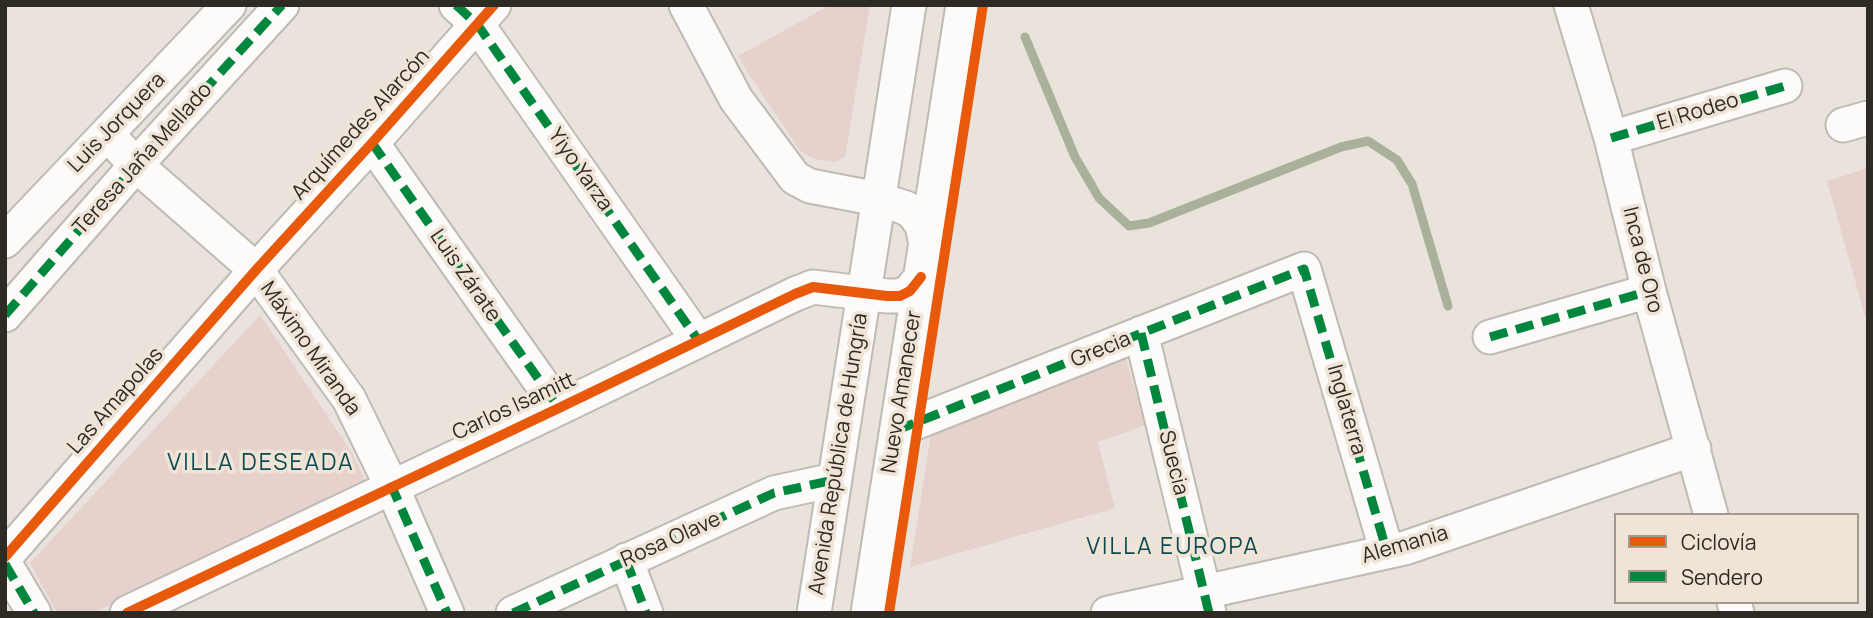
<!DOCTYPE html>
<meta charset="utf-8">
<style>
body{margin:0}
#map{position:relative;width:1873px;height:618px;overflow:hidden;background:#e9e3dc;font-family:Manrope,sans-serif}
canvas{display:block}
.frame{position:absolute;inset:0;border:7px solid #2e2a24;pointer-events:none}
.legend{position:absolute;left:1614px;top:513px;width:245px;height:91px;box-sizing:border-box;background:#efe4d6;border:2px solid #a29a8f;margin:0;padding:9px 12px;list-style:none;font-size:21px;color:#2e2a24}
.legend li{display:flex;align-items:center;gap:14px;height:35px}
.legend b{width:35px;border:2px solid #a29a8f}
</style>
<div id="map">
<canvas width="1873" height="618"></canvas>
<div class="frame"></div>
<ul class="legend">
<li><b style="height:9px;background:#e8590c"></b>Ciclovía</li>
<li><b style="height:9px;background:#00873e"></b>Sendero</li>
</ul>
</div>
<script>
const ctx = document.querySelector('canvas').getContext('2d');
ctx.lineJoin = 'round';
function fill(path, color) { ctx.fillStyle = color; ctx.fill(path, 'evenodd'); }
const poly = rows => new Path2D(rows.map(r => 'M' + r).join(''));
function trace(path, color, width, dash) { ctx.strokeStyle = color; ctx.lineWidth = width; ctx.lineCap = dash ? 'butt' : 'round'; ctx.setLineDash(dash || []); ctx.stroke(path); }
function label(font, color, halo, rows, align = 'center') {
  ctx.font = font + ' Manrope,sans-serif'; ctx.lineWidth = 7; ctx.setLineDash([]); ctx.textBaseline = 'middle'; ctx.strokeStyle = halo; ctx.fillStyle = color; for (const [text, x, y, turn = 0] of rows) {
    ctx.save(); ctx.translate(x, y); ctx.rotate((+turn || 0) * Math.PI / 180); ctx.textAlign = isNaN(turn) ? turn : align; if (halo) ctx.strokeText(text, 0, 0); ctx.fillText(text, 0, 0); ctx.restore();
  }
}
const green = poly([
 [830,5,870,5,845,157,836,162,815,159,801,152,748,73,738,56],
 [1868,168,1868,327,1827,181],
 [260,315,352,453,368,486,93,613,57,613,30,563],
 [1124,353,1146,425,1098,442,1115,508,910,567,933,422]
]);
const stream = poly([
 [1025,37,1075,157,1099,198,1129,226,1149,223,1341,147,1368,141,1397,160,1412,184,1448,306]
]);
const street = poly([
 [456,5,477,24,698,340],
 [686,5,736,99,795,178,810,186,878,199,906,208,914,214,922,225,926,245],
 [1571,5,1611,138,1649,291,1711,515],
 [1843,125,1868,118],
 [107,134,136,165,256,270,349,399,392,487,447,613],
 [1611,138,1785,86],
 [372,143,559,408],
 [5,241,229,5],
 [5,315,136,165,282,5],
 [1141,333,1209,613],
 [1490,337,1649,291],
 [897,430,1304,269,1387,552],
 [5,557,256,270,372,143,494,5],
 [626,560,646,613],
 [5,564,34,613],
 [1734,602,1737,613],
 [127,613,559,408,795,294,813,287,887,296,900,296,910,291,921,277],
 [513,613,774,493,834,480],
 [814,613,909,5],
 [868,613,963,5],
 [1108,613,1405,548,1694,449]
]);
const quiet = poly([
 [456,5,477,24,698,340],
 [1611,138,1785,86],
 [372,143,559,408],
 [5,315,136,165,282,5],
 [1141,333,1209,613],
 [1490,337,1649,291],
 [897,430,1304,269,1387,552],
 [389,488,392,487,447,613],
 [626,560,646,613],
 [5,564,34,613],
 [513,613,774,493,834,480]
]);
const cycleway = poly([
 [5,557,256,270,372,143,494,5],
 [127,613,559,408,795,294,813,287,887,296,900,296,910,291,921,277],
 [889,613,983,5]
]);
const streetNames = [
 ["El Rodeo",1698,112,-17],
 ["Luis Jorquera",117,123,-46],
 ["Arquímedes Alarcón",361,125,-48],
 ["Teresa Jaña Mellado",143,159,-48],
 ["Yiyo Yarza",580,170,55],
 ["Inca de Oro",1642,260,76],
 ["Luis Zárate",465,276,55],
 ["Máximo Miranda",310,349,55],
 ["Grecia",1101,350,-22],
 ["Nuevo Amanecer",902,392,-81],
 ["Las Amapolas",116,401,-49],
 ["Carlos Isamitt",514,407,-25],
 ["Inglaterra",1346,410,74],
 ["Avenida República de Hungría",839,454,-81],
 ["Suecia",1173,463,76],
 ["Rosa Olave",671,540,-24],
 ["Alemania",1405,545,-16]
];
const neighbourhoodNames = [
 ["VILLA DESEADA",261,464],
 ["VILLA EUROPA",1173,548]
];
fill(green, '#e6d1cd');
trace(stream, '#a9b19a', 9);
trace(street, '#bfbab4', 37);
trace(street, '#fcfbfa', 33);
trace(quiet, '#00873e', 9, [18, 9]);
trace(cycleway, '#e8590c', 10);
label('21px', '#2e2a24', '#efe4d6', streetNames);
ctx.letterSpacing = '2px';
label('23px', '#0c4953', '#efe4d6', neighbourhoodNames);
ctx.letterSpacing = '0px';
</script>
